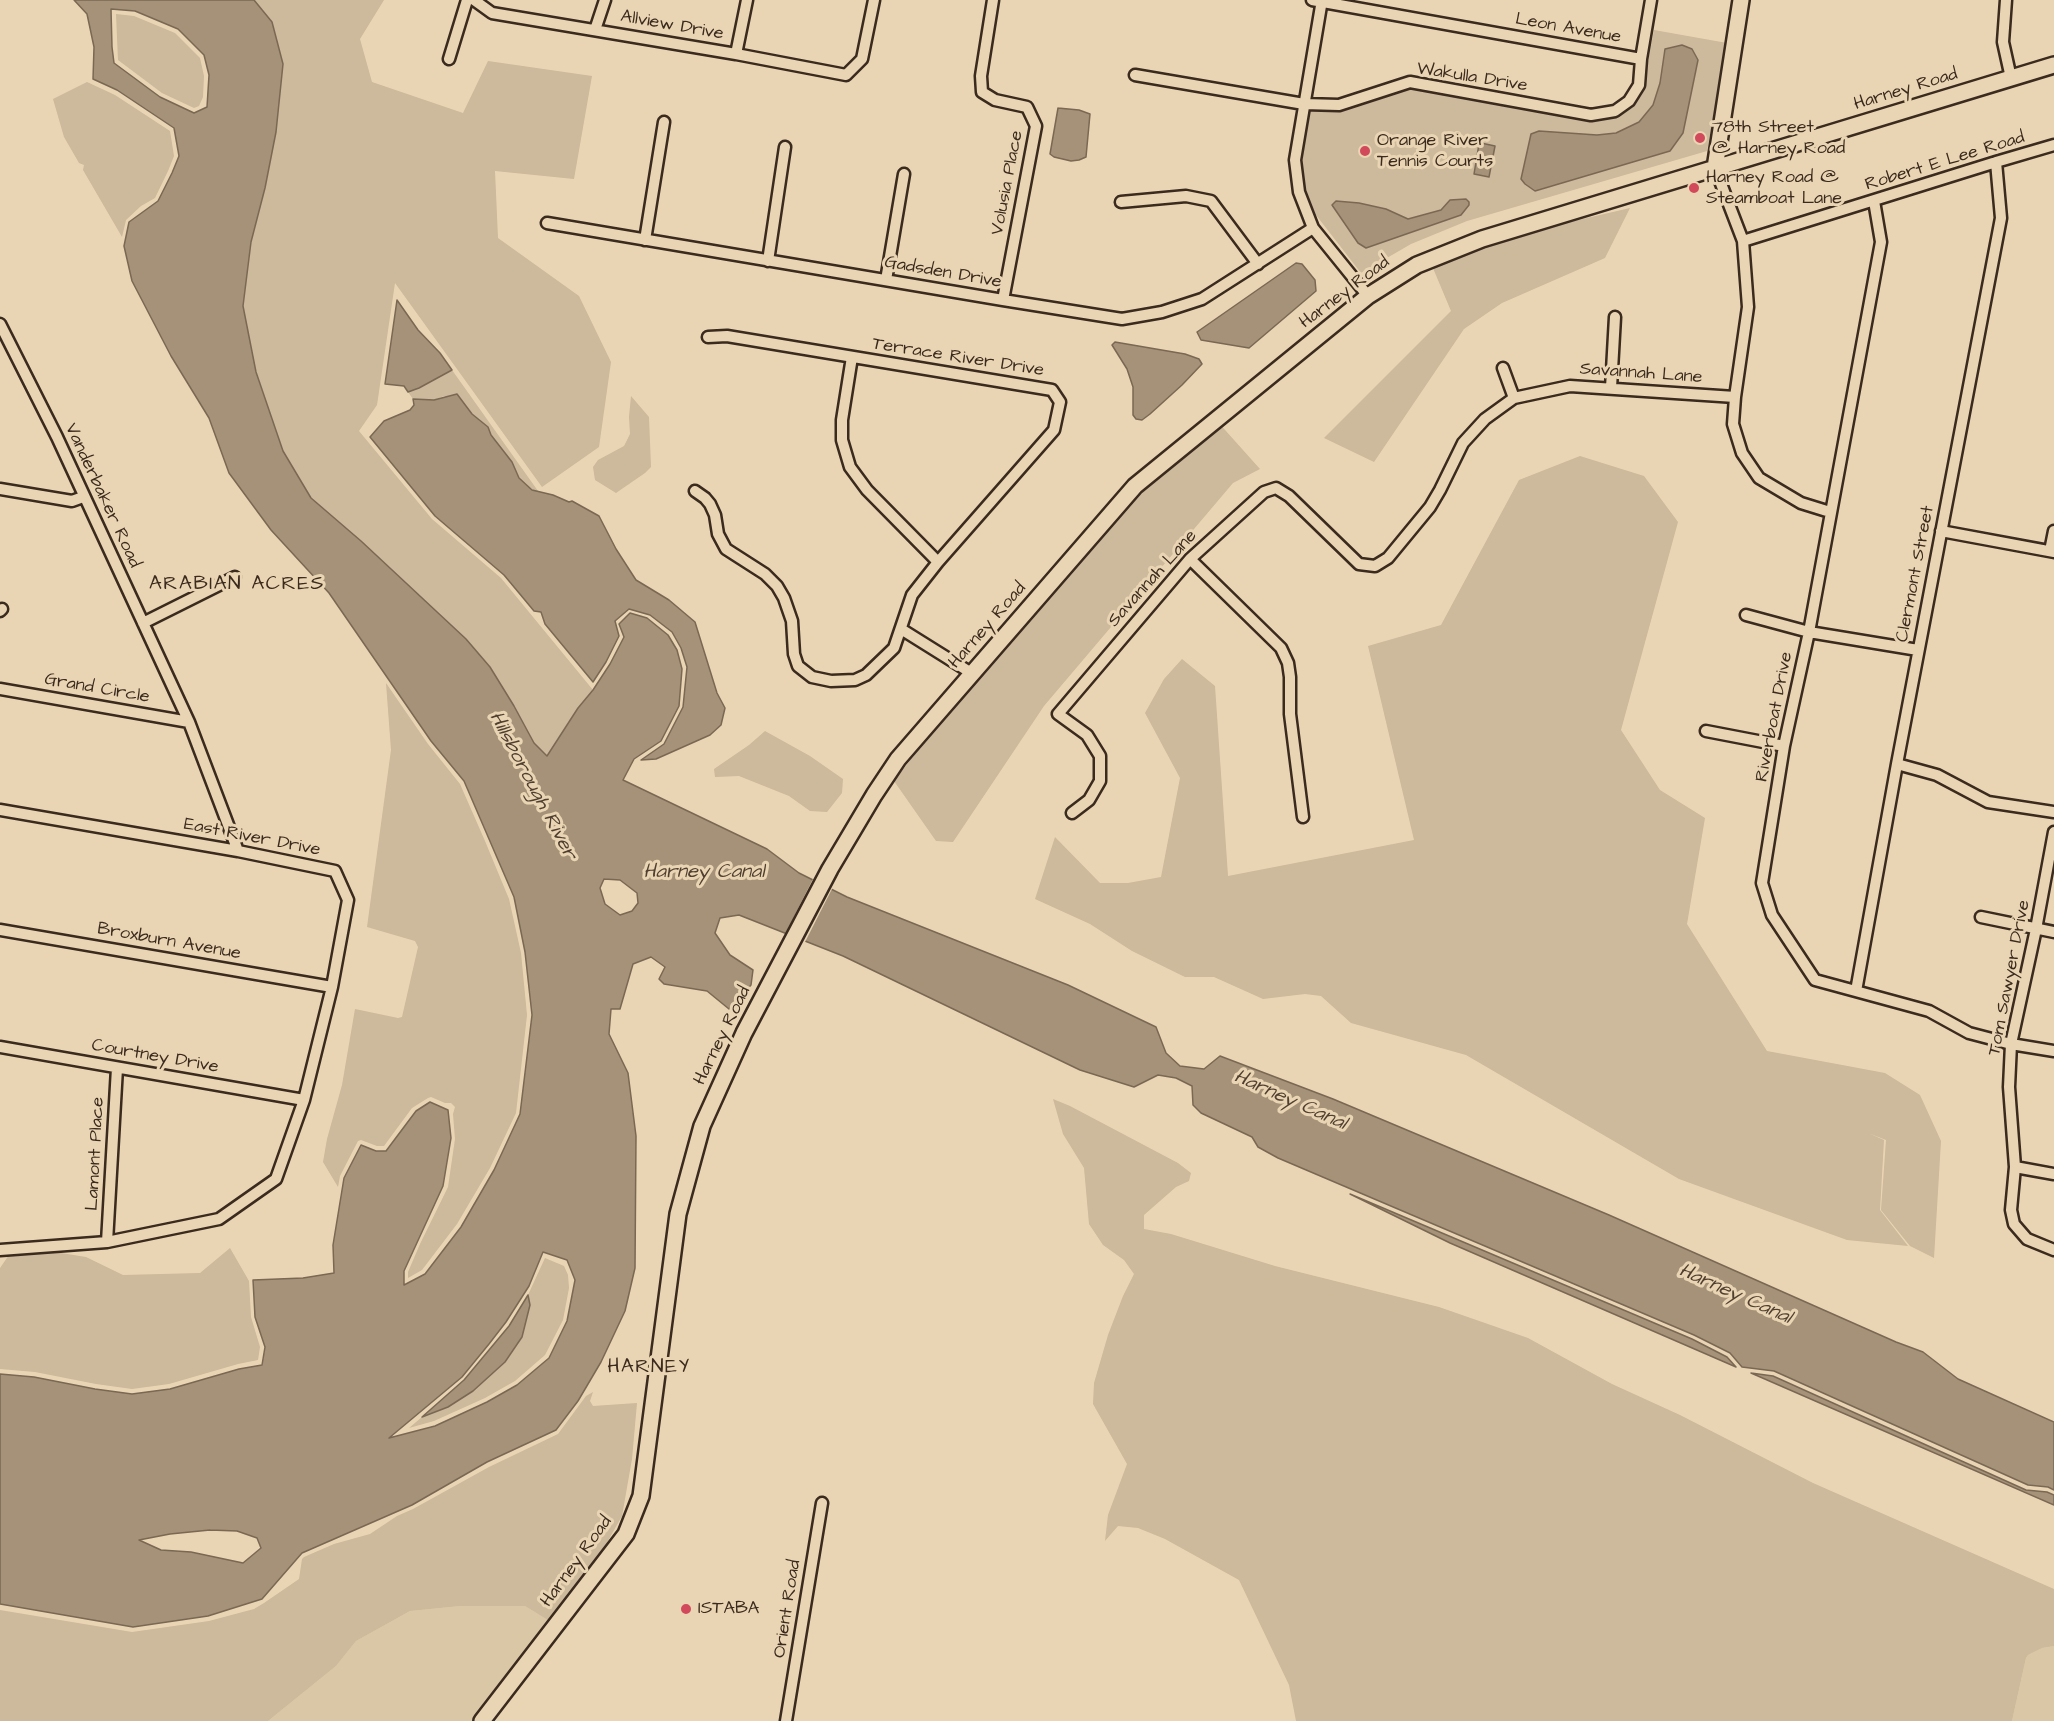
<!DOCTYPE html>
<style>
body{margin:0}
canvas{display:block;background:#e9d5b3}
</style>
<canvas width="2054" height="1721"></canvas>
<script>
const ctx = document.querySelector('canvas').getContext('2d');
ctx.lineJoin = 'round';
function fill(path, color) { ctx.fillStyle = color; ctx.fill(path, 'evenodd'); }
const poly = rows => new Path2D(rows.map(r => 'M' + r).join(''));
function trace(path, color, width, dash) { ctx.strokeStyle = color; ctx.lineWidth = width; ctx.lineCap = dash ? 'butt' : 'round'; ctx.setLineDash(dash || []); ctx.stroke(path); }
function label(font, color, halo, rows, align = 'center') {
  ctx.font = font + ' "Architects Daughter",sans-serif'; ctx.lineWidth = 6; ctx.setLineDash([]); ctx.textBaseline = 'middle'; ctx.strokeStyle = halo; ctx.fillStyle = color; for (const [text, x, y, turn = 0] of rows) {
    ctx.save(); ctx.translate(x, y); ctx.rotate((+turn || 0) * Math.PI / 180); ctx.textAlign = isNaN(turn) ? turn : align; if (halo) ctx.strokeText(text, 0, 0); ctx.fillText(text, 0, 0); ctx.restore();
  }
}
const built = poly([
 [460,1606,525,1606,551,1622,475,1721,268,1721,336,1666,356,1641,410,1611],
 [2054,1646,2054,1721,2012,1721,2026,1658,2028,1655,2042,1648]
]);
const green = poly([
 [254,0,384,0,360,39,372,82,463,113,488,61,592,76,574,179,495,171,498,238,579,296,611,362,599,447,542,487,395,283,377,405,359,431,432,519,501,578,593,690,578,708,548,756,534,743,514,706,490,667,466,639,361,541,310,498,283,452,256,372,243,306,251,242,265,188,272,22],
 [116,14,134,16,175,33,200,58,204,76,203,97,199,106,194,108,162,93,118,60],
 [1654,30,1727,43,1707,151,1467,221,1411,244,1361,273,1316,215,1303,188,1299,160,1307,108,1412,86,1590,119,1618,117,1633,103,1644,83],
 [87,82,115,95,170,131,174,156,168,171,155,198,141,206,126,220,122,237,83,170,84,165,79,163,64,137,53,99],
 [1630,208,1605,258,1502,303,1464,329,1374,462,1324,438,1451,311,1430,261,1484,242],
 [452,370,538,491,540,492,532,490,519,478,512,462,491,435,488,427,472,414,444,396,434,400,413,399,408,392,419,388],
 [631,396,649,417,651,467,645,473,616,493,595,480,593,467,598,460,624,446,630,434,629,417],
 [1217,421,1260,469,1233,483,1044,706,953,842,936,841,894,781,986,663,1122,503],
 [1580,456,1644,476,1678,522,1621,730,1660,790,1705,818,1687,924,1767,1051,1885,1073,1920,1095,1941,1141,1934,1258,1910,1246,1881,1210,1886,1140,1868,1133,1884,1140,1880,1210,1908,1246,1847,1240,1679,1179,1466,1055,1351,1023,1321,996,1305,994,1263,999,1214,977,1185,977,1132,951,1090,924,1035,899,1055,837,1100,883,1128,883,1161,877,1180,778,1145,713,1164,679,1182,659,1215,686,1228,876,1414,840,1368,646,1441,625,1519,480],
 [386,683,428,744,460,784,485,841,509,899,521,953,527,1015,516,1113,490,1168,457,1224,422,1270,408,1278,408,1272,420,1244,448,1187,455,1139,453,1114,455,1107,451,1103,445,1103,431,1097,428,1098,412,1108,384,1146,377,1146,361,1140,358,1141,340,1176,338,1187,323,1162,327,1139,342,1085,355,1009,398,1018,402,1017,418,947,415,941,367,927,391,750],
 [765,731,810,756,843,779,842,793,827,812,810,811,789,796,739,776,715,777,714,769,749,745],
 [1053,1099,1070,1106,1178,1163,1191,1173,1189,1181,1176,1187,1144,1215,1144,1229,1171,1234,1275,1266,1439,1307,1528,1338,1612,1384,1680,1415,1813,1483,2054,1589,2054,1646,2042,1648,2028,1655,2026,1658,2012,1721,1296,1721,1289,1685,1239,1580,1165,1539,1138,1528,1118,1526,1105,1541,1108,1515,1127,1464,1093,1404,1094,1383,1108,1335,1123,1296,1134,1274,1124,1260,1103,1245,1089,1224,1084,1168,1063,1134],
 [230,1248,249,1281,251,1317,260,1347,258,1360,238,1364,169,1384,132,1389,96,1384,35,1372,0,1369,0,1268,9,1255,55,1252,86,1257,123,1275,200,1273],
 [545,1258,564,1266,568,1275,569,1288,563,1320,545,1355,515,1381,485,1398,434,1421,409,1428,422,1417,448,1407,473,1391,505,1362,530,1305,528,1295],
 [593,1392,590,1401,593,1406,637,1403,632,1459,622,1516,592,1569,551,1622,525,1606,460,1606,410,1611,356,1641,336,1666,268,1721,0,1721,0,1610,132,1632,209,1621,254,1609,264,1603,299,1579,302,1559,304,1557,334,1544,370,1534,397,1516,413,1509,489,1467,558,1434,586,1396]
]);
const water = poly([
 [74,0,254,0,272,22,283,64,276,132,265,188,251,242,243,306,256,372,283,451,311,498,361,541,466,639,490,667,514,706,534,743,547,756,578,708,593,690,610,664,624,637,619,624,630,613,647,618,668,635,677,650,682,669,679,706,661,741,634,759,623,780,767,849,799,873,847,897,1068,985,1156,1027,1166,1053,1180,1066,1204,1069,1220,1056,1333,1099,1609,1215,1896,1342,1923,1352,1958,1379,2054,1422,2054,1490,2048,1487,2028,1485,1774,1371,1742,1367,1730,1353,1694,1335,1278,1158,1258,1147,1252,1137,1201,1113,1193,1105,1192,1086,1176,1078,1158,1075,1134,1087,1080,1070,843,956,739,915,720,918,715,933,730,955,753,970,751,985,729,1009,707,991,664,984,659,979,665,967,651,957,633,964,620,1009,611,1009,609,1034,628,1073,636,1136,635,1268,625,1311,601,1362,578,1401,556,1430,487,1462,412,1505,302,1553,262,1599,208,1616,133,1627,0,1604,0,1374,34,1377,95,1389,132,1394,170,1389,239,1369,262,1365,265,1347,255,1317,253,1280,303,1278,334,1273,333,1245,344,1178,361,1145,376,1151,386,1151,416,1111,430,1102,448,1110,451,1138,443,1186,404,1271,404,1285,425,1274,461,1227,494,1170,520,1114,532,1015,525,952,514,897,464,781,431,741,329,593,271,530,229,473,209,418,171,356,132,281,124,246,129,222,158,201,172,173,179,156,174,128,117,90,93,79,94,47,87,14,74,0],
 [111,9,135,11,178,29,204,55,209,75,207,107,194,113,160,97,114,63,112,47,111,9],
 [604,879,620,880,637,893,638,903,632,911,620,915,605,904,600,888,604,879],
 [543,1252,567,1260,575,1280,567,1321,549,1358,517,1385,487,1402,435,1426,389,1438,462,1377,489,1344,506,1322,529,1286,543,1252],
 [210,1530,237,1531,257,1538,261,1548,243,1563,191,1552,161,1550,139,1540,170,1534,210,1530],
 [1682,45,1692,49,1698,60,1683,133,1670,151,1535,191,1525,184,1521,179,1531,134,1539,131,1597,135,1616,133,1639,122,1653,105,1660,83,1665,49,1682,45],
 [1058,108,1079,110,1090,114,1086,157,1079,160,1071,161,1054,157,1050,154,1058,108],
 [1481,143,1495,146,1489,177,1474,174,1479,144,1481,143],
 [1466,199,1469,202,1469,205,1461,215,1366,248,1358,243,1332,205,1336,201,1359,203,1386,209,1408,219,1441,210,1450,200,1466,199],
 [1296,263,1302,264,1315,280,1316,291,1249,348,1201,340,1197,332,1296,263],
 [397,300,418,330,440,353,452,370,419,388,408,392,404,386,385,384,397,300],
 [1115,342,1185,354,1199,359,1202,364,1182,385,1150,414,1142,420,1136,419,1133,415,1133,387,1127,369,1112,345,1115,342],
 [457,394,472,414,488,427,491,435,512,462,519,478,532,490,553,495,569,502,572,501,599,516,616,549,636,580,669,600,695,622,717,693,725,708,721,725,710,735,656,759,641,760,664,744,683,707,687,667,681,648,672,632,650,615,629,609,615,621,619,636,606,662,593,682,545,624,541,612,534,611,504,575,435,516,370,437,384,421,410,410,414,405,413,399,434,400,457,394],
 [1350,1194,1692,1339,1727,1357,1736,1367,1450,1243,1350,1194],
 [528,1295,530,1305,522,1337,505,1362,473,1391,448,1407,422,1417,464,1380,509,1326,528,1295],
 [1751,1373,1773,1376,2026,1490,2047,1492,2054,1495,2054,1505,1751,1373]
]);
const pier = poly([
 [814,877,833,887,804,944,784,936]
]);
const street = poly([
 [474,0,492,13,736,54,846,75,862,59,874,0],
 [993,0,981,76,982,92,995,100,1027,107,1036,126,1003,300],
 [1312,0,1641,59],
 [1322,0,1295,160,1299,192,1313,228,1368,296],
 [2006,0,2003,42,2011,78],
 [595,30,605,0],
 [736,54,747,0],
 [449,59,467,0],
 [1135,75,1304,104,1339,105,1410,82,1591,115,1615,111,1629,101,1639,85,1641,59,1651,0],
 [1715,168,1743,241,1748,307,1735,397,1733,424,1742,453,1759,478,1801,503,1830,512],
 [1874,201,1881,242,1809,632,1784,746,1762,883,1772,915,1815,980,1929,1011,1969,1033,2011,1044,2054,1051],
 [1121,202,1186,196,1211,201,1258,264],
 [547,223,1003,300,1122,319,1162,312,1202,299,1313,228],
 [645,240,664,122],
 [1743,241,1996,162,2054,145],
 [768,261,785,147],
 [886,280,904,174],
 [0,324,57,437,189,722,238,851],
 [852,357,842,420,842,440,850,467,867,490,938,562],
 [1503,368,1514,398],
 [1611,388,1615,317],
 [0,489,72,501,83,497],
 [695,491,705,498,710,504,715,515,718,534,726,549,765,574,777,586,784,598,792,621,794,654,798,666,812,677,831,681,855,680,866,675,894,648,912,595,938,562,1054,430,1060,402,1052,390,727,336,708,337],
 [1941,531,2054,552],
 [2050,551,2054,531],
 [1190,559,1281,648,1288,663,1290,677,1290,714,1303,817],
 [0,611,2,609],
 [1746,615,1809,632,1918,650],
 [143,623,235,577],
 [901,629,973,674],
 [0,689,189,722],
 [1706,731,1784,746],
 [1897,764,1937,775,1988,802,2054,812],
 [0,810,238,851,335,871,348,900,332,987,304,1100,276,1179,219,1219,107,1242,0,1250],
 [1072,813,1089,800,1100,781,1100,756,1087,735,1058,714,1190,559,1264,492,1276,488,1289,496,1359,564,1375,566,1388,558,1430,507,1440,490,1463,443,1485,419,1514,398,1570,386,1735,397],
 [1981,917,2054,932],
 [0,930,332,987],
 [1856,991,1897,764,2001,218,1996,162],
 [0,1047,304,1100],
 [2015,1167,2009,1087,2011,1044,2036,929,2054,832],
 [2054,1174,2015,1167,2011,1210,2014,1224,2027,1239,2054,1250],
 [107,1242,117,1068],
 [786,1721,822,1503]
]);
const secondary = poly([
 [1715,168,1741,0],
 [482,1721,626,1534,641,1496,678,1214,702,1126,744,1033,830,869,874,795,898,759,1135,486,1368,296,1417,265,1482,239,2054,65]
]);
const markers = [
 [1700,138,6,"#d1495b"],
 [1365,151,6,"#d1495b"],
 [1694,188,6,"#d1495b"],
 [686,1609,6,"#d1495b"]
];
const streetNames = [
 ["Allview Drive",672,26,10],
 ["Leon Avenue",1568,29,10],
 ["Wakulla Drive",1472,78,9],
 ["Harney Road",1906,90,-17],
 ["Robert E Lee Road",1945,162,-17],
 ["Volusia Place",1008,183,-79],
 ["Gadsden Drive",943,273,10],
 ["Harney Road",1345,293,-37],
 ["Terrace River Drive",958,358,9],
 ["Savannah Lane",1641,374,4],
 ["Vanderbaker Road",102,496,65],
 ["Clermont Street",1916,574,-79],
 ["Savannah Lane",1153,579,-48],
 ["Harney Road",988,626,-49],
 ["Grand Circle",97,689,10],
 ["Riverboat Drive",1775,717,-79],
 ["East River Drive",252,838,11],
 ["Broxburn Avenue",169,942,10],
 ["Tom Sawyer Drive",2010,978,-79],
 ["Harney Road",723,1036,-64],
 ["Courtney Drive",155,1057,10],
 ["Lamont Place",96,1154,-87],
 ["Harney Road",577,1562,-54],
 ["Orient Road",788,1609,-81]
];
const poiNames = [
 ["78th Street",1712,128],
 ["@ Harney Road",1712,149],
 ["Orange River",1377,141],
 ["Tennis Courts",1377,162],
 ["Harney Road @",1706,178],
 ["Steamboat Lane",1706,199],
 ["ISTABA",698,1609]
];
const neighbourhoodNames = [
 ["ARABIAN ACRES",237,585],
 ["HARNEY",649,1368]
];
const waterNames = [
 ["Hillsborough River",532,786,62],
 ["Harney Canal",704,873],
 ["Harney Canal",1290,1101,24],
 ["Harney Canal",1735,1295,24]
];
fill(built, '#dac7a6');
fill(green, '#cdb99b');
fill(water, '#a59278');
trace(water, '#7b6854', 1.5);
fill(pier, '#e9d5b3');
trace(street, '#3b2a1e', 15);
trace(secondary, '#3b2a1e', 20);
trace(street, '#e9d5b3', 10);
trace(secondary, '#e9d5b3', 15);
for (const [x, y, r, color] of markers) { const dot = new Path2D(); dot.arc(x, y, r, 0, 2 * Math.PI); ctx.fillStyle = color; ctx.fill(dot); trace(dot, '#e9d5b3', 2); }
label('18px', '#3b2a1e', '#e9d5b3', streetNames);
label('18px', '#3b2a1e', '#e9d5b3', poiNames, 'left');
ctx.letterSpacing = '1.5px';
label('20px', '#3b2a1e', '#e9d5b3', neighbourhoodNames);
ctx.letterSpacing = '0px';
label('italic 20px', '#503f30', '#e9d5b3', waterNames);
</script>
